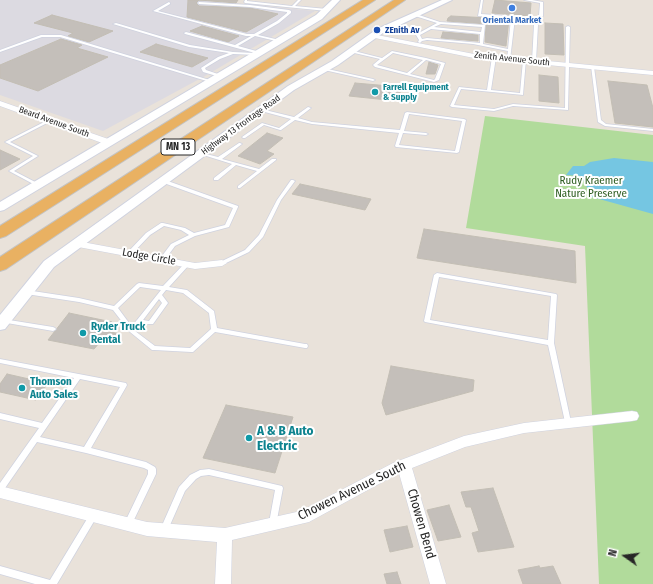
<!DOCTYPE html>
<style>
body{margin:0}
#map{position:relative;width:653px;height:584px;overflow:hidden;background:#e9e2da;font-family:"Fira Sans Condensed",sans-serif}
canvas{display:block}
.north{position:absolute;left:605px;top:536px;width:40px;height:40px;-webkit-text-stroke:3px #fff;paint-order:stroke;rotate:284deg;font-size:11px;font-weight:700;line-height:16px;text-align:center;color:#272727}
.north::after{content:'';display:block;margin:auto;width:14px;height:18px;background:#272727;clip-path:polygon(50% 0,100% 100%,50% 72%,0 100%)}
</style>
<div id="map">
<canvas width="653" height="584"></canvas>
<div class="north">N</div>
</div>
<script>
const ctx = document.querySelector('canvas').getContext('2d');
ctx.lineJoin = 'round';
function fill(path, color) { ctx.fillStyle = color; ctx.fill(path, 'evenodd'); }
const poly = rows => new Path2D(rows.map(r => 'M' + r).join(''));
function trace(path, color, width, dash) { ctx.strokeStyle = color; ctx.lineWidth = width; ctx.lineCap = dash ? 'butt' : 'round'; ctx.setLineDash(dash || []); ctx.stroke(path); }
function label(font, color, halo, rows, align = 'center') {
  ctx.font = font + ' "Fira Sans Condensed",sans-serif'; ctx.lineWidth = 4; ctx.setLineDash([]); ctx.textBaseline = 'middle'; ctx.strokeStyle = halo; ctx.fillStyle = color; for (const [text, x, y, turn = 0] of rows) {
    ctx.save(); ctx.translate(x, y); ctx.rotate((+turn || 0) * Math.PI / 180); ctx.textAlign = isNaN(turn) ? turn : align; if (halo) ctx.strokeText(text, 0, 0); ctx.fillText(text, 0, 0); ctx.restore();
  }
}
const industrial = poly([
 [0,0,200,0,315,11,205,76,103,131,0,95]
]);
const green = poly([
 [485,116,653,135,653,584,599,584,585,246,466,228]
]);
const water = poly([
 [614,158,653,162,653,214,592,197,581,176,566,175,573,166,584,166,590,162]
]);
const building = poly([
 [188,0,238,0,236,3,199,0,196,3,199,6,250,8,278,14,246,32,187,17,188,0],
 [495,0,531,3,530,16,492,13,495,0],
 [52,15,113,31,89,42,68,36,73,33,34,23,52,15],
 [451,16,509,19,506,46,485,42,486,24,447,21,448,18,451,16],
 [545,23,563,24,564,55,545,54,545,23],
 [202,26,239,36,228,42,190,31,202,26],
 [443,32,478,35,478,41,441,38,443,32],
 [61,39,82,45,77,48,108,57,38,91,0,78,0,65,61,39],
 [156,44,208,58,192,67,140,52,156,44],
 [429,62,438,65,435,74,426,74,429,62],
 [539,75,558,77,559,103,539,101,539,75],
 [608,81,647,85,653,108,653,127,615,123,608,81],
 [355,83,378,85,402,87,397,101,349,96,355,83],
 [267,133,283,138,267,151,274,154,260,164,238,156,267,133],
 [0,150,20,159,0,170,0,150],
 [300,184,371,199,365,210,292,194,300,184],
 [424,229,575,251,576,283,417,258,424,229],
 [69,313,112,322,106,331,120,334,113,344,100,342,94,349,48,340,69,313],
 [391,366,474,380,473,391,386,415,382,403,391,366],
 [7,374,29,379,48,383,36,400,0,392,0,384,7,374],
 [226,405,293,417,275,473,203,458,226,405],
 [493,488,514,547,478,552,472,533,479,531,471,507,466,507,461,492,493,488],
 [449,505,461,537,438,541,427,510,449,505],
 [407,526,413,547,390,552,384,530,407,526],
 [539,566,540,568,553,566,561,584,523,584,518,570,539,566],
 [397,572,401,584,387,584,384,574,397,572]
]);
const service = poly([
 [245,0,247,0,247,1,292,6,298,0,301,0,295,6,327,9,328,10,327,11,245,3,244,2,245,0],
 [481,0,483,0,481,14,537,18,539,16,540,3,524,0,532,0,543,2,543,16,539,20,515,18,510,60,507,59,508,51,473,44,427,40,422,41,420,43,418,42,419,40,416,35,417,34,437,23,415,16,414,15,416,14,440,22,485,25,483,44,508,49,511,18,478,16,481,0],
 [441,24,482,27,481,32,434,27,441,24],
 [431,29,480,34,480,43,427,38,422,39,420,35,431,29],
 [169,2,170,3,170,4,158,11,247,34,254,34,277,21,287,13,287,12,250,7,199,4,198,3,199,2,250,5,289,10,291,11,291,13,279,23,258,35,280,40,280,42,255,36,238,46,260,52,260,54,257,54,256,55,233,54,220,59,205,68,206,70,221,75,222,76,220,77,203,72,201,68,218,57,229,53,189,47,113,24,116,23,190,45,233,52,255,53,185,34,184,33,186,32,235,45,251,36,246,36,153,11,169,2],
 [536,24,538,25,536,61,534,62,532,61,534,25,536,24],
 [568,26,570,27,568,110,513,106,494,111,452,107,450,106,459,87,487,90,492,57,494,56,496,57,491,90,520,93,523,60,526,59,523,95,461,89,454,105,494,109,513,104,565,108,566,27,568,26],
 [41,35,61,35,213,81,210,82,60,37,42,37,0,52,0,50,41,35],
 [350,50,382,58,392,51,426,58,445,63,439,80,434,82,375,67,373,65,374,64,380,59,350,52,350,50],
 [393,53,423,60,407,73,377,65,393,53],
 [426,60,441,64,435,79,434,80,410,74,426,60],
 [591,66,594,67,601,120,606,124,653,129,653,131,605,126,598,122,591,66],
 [323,68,373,79,375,80,373,81,324,70,323,70,323,68],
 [308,107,311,108,298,118,312,122,400,130,405,113,407,112,464,119,466,120,459,152,457,153,396,147,395,146,399,133,312,124,295,120,281,130,280,130,264,125,245,138,243,138,242,137,262,123,279,128,291,119,261,111,261,109,294,117,308,107],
 [409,114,462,121,455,151,399,145,403,133,426,135,428,134,426,133,404,131,409,114],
 [48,120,51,121,10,142,38,156,14,171,39,184,39,186,37,186,9,171,33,156,5,142,48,120],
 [239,143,240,143,242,144,222,159,259,169,272,159,276,159,276,160,240,188,238,188,238,186,257,171,236,165,218,180,214,180,214,178,232,164,200,154,202,153,218,157,239,143],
 [161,180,165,180,238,206,238,207,229,227,195,236,175,246,164,261,162,262,159,260,171,244,189,235,181,230,164,226,150,235,131,255,127,255,126,254,127,253,146,233,161,223,163,223,185,228,194,233,225,225,233,208,161,182,161,180],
 [291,180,293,180,295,181,281,200,263,237,249,252,224,264,220,264,219,263,220,262,245,250,259,235,277,200,291,180],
 [187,262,189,263,190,264,189,265,169,287,187,290,214,311,217,328,305,344,307,344,308,346,307,348,305,348,215,332,193,352,191,352,154,350,152,350,130,332,113,310,79,302,26,294,23,292,26,290,79,298,114,306,137,284,139,283,163,286,185,263,187,262],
 [140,287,161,290,137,320,136,321,132,327,118,308,140,287],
 [166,290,183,293,209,313,211,329,190,348,155,346,135,331,140,324,153,324,168,303,162,295,166,290],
 [159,299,162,303,149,321,143,320,159,299],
 [437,273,556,294,557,295,554,343,571,422,570,424,568,425,566,424,565,422,548,345,425,322,424,321,434,275,437,273],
 [439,277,551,296,548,340,430,320,439,277],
 [3,319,53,327,55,328,56,329,55,330,53,331,1,322,0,321,3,319],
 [0,359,126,383,127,385,126,387,91,448,146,462,155,467,156,469,156,474,131,526,128,527,125,526,124,524,148,474,148,470,144,468,86,453,37,442,3,491,0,492,0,483,39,428,0,419,0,413,42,423,74,378,0,363,0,359],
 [80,379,120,387,84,447,40,437,80,379],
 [209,469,282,486,283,488,276,525,273,526,270,525,269,523,275,490,209,475,201,476,196,479,185,491,167,532,164,534,161,532,160,530,179,487,190,475,200,470,209,469],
 [93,513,96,514,97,516,96,518,57,584,35,584,0,574,0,566,50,580,90,514,93,513]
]);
const minor = poly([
 [372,34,474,54,653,71,653,75,474,58,370,37,369,36,372,34],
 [0,101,111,140,112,142,108,144,105,144,0,106,0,101],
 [77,241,195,263,222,260,227,263,222,266,195,269,73,246,72,244,77,241],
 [632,411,637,412,639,416,637,420,632,421,524,433,465,447,412,468,446,584,430,584,399,473,309,522,232,540,231,584,215,584,217,542,147,536,0,498,0,486,147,522,225,528,301,511,393,463,464,436,524,423,632,411]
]);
const tertiary = poly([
 [332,0,340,0,322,19,4,210,0,211,0,202,316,15,332,0],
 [442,0,452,0,383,33,338,65,294,90,54,267,5,329,0,330,0,315,44,261,288,86,332,61,377,29,442,0]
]);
const trunk = poly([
 [363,0,375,0,6,236,0,238,0,226,363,0],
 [394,0,405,0,6,269,0,271,0,257,394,0]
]);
const markers = [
 [512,8,4,"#3f7fe0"],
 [377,30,4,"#1a4fb4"],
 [375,92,4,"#0f9aa8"],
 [83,333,4,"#0f9aa8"],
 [22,388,4,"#0f9aa8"],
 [249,438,4,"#0f9aa8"]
];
const farShopnames = [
 ["Oriental Market",512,20]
];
const farTransitnames = [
 ["ZEnith Av",385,30]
];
const farStreetnames = [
 ["Zenith Avenue South",512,59,6],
 ["Beard Avenue South",54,122,20],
 ["Highway 13 Frontage Road",241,125,-36]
];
const farCulturenames = [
 ["Farrell Equipment",383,87],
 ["& Supply",383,97]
];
const shields = [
 [178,147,34]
];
const shieldNames = [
 ["MN 13",178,147]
];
const parkNames = [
 ["Rudy Kraemer",591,181],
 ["Nature Preserve",591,194]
];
const streetNames = [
 ["Lodge Circle",149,257,10]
];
const cultureNames = [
 ["Ryder Truck",91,327],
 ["Rental",91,340],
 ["Thomson",30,382],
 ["Auto Sales",30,395]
];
const nearCulturenames = [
 ["A & B Auto",257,431],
 ["Electric",257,446]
];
const nearStreetnames = [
 ["Chowen Avenue South",352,491,-26],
 ["Chowen Bend",421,524,74]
];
fill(industrial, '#dcdae1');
fill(green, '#b1db9b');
fill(water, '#75c6e2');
fill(building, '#c4bfba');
trace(building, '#c3beb4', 1);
trace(service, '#cfd2df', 1.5);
trace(minor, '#cfd2df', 1);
trace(tertiary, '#cfd2df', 2);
trace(trunk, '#c3c3c3', 2);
fill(service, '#fff');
fill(minor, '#fff');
fill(tertiary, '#fff');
fill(trunk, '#e9b162');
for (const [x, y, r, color] of markers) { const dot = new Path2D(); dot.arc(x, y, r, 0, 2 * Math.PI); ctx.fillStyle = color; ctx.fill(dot); trace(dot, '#fff', 1.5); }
label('bold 9px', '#366cbe', '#fff', farShopnames);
label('bold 9px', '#164399', '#fff', farTransitnames, 'left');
label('9px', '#272727', '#fff', farStreetnames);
label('bold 9px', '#0d838f', '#fff', farCulturenames, 'left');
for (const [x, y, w] of shields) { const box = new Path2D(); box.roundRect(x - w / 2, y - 8, w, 16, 3); ctx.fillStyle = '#fff'; ctx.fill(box); trace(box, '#272727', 1); }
label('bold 10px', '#272727', null, shieldNames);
label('11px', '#2c5c1f', '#fff', parkNames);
label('11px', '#272727', '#fff', streetNames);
label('bold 11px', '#0d838f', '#fff', cultureNames, 'left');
label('bold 13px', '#0d838f', '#fff', nearCulturenames, 'left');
label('13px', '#272727', '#fff', nearStreetnames);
</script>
